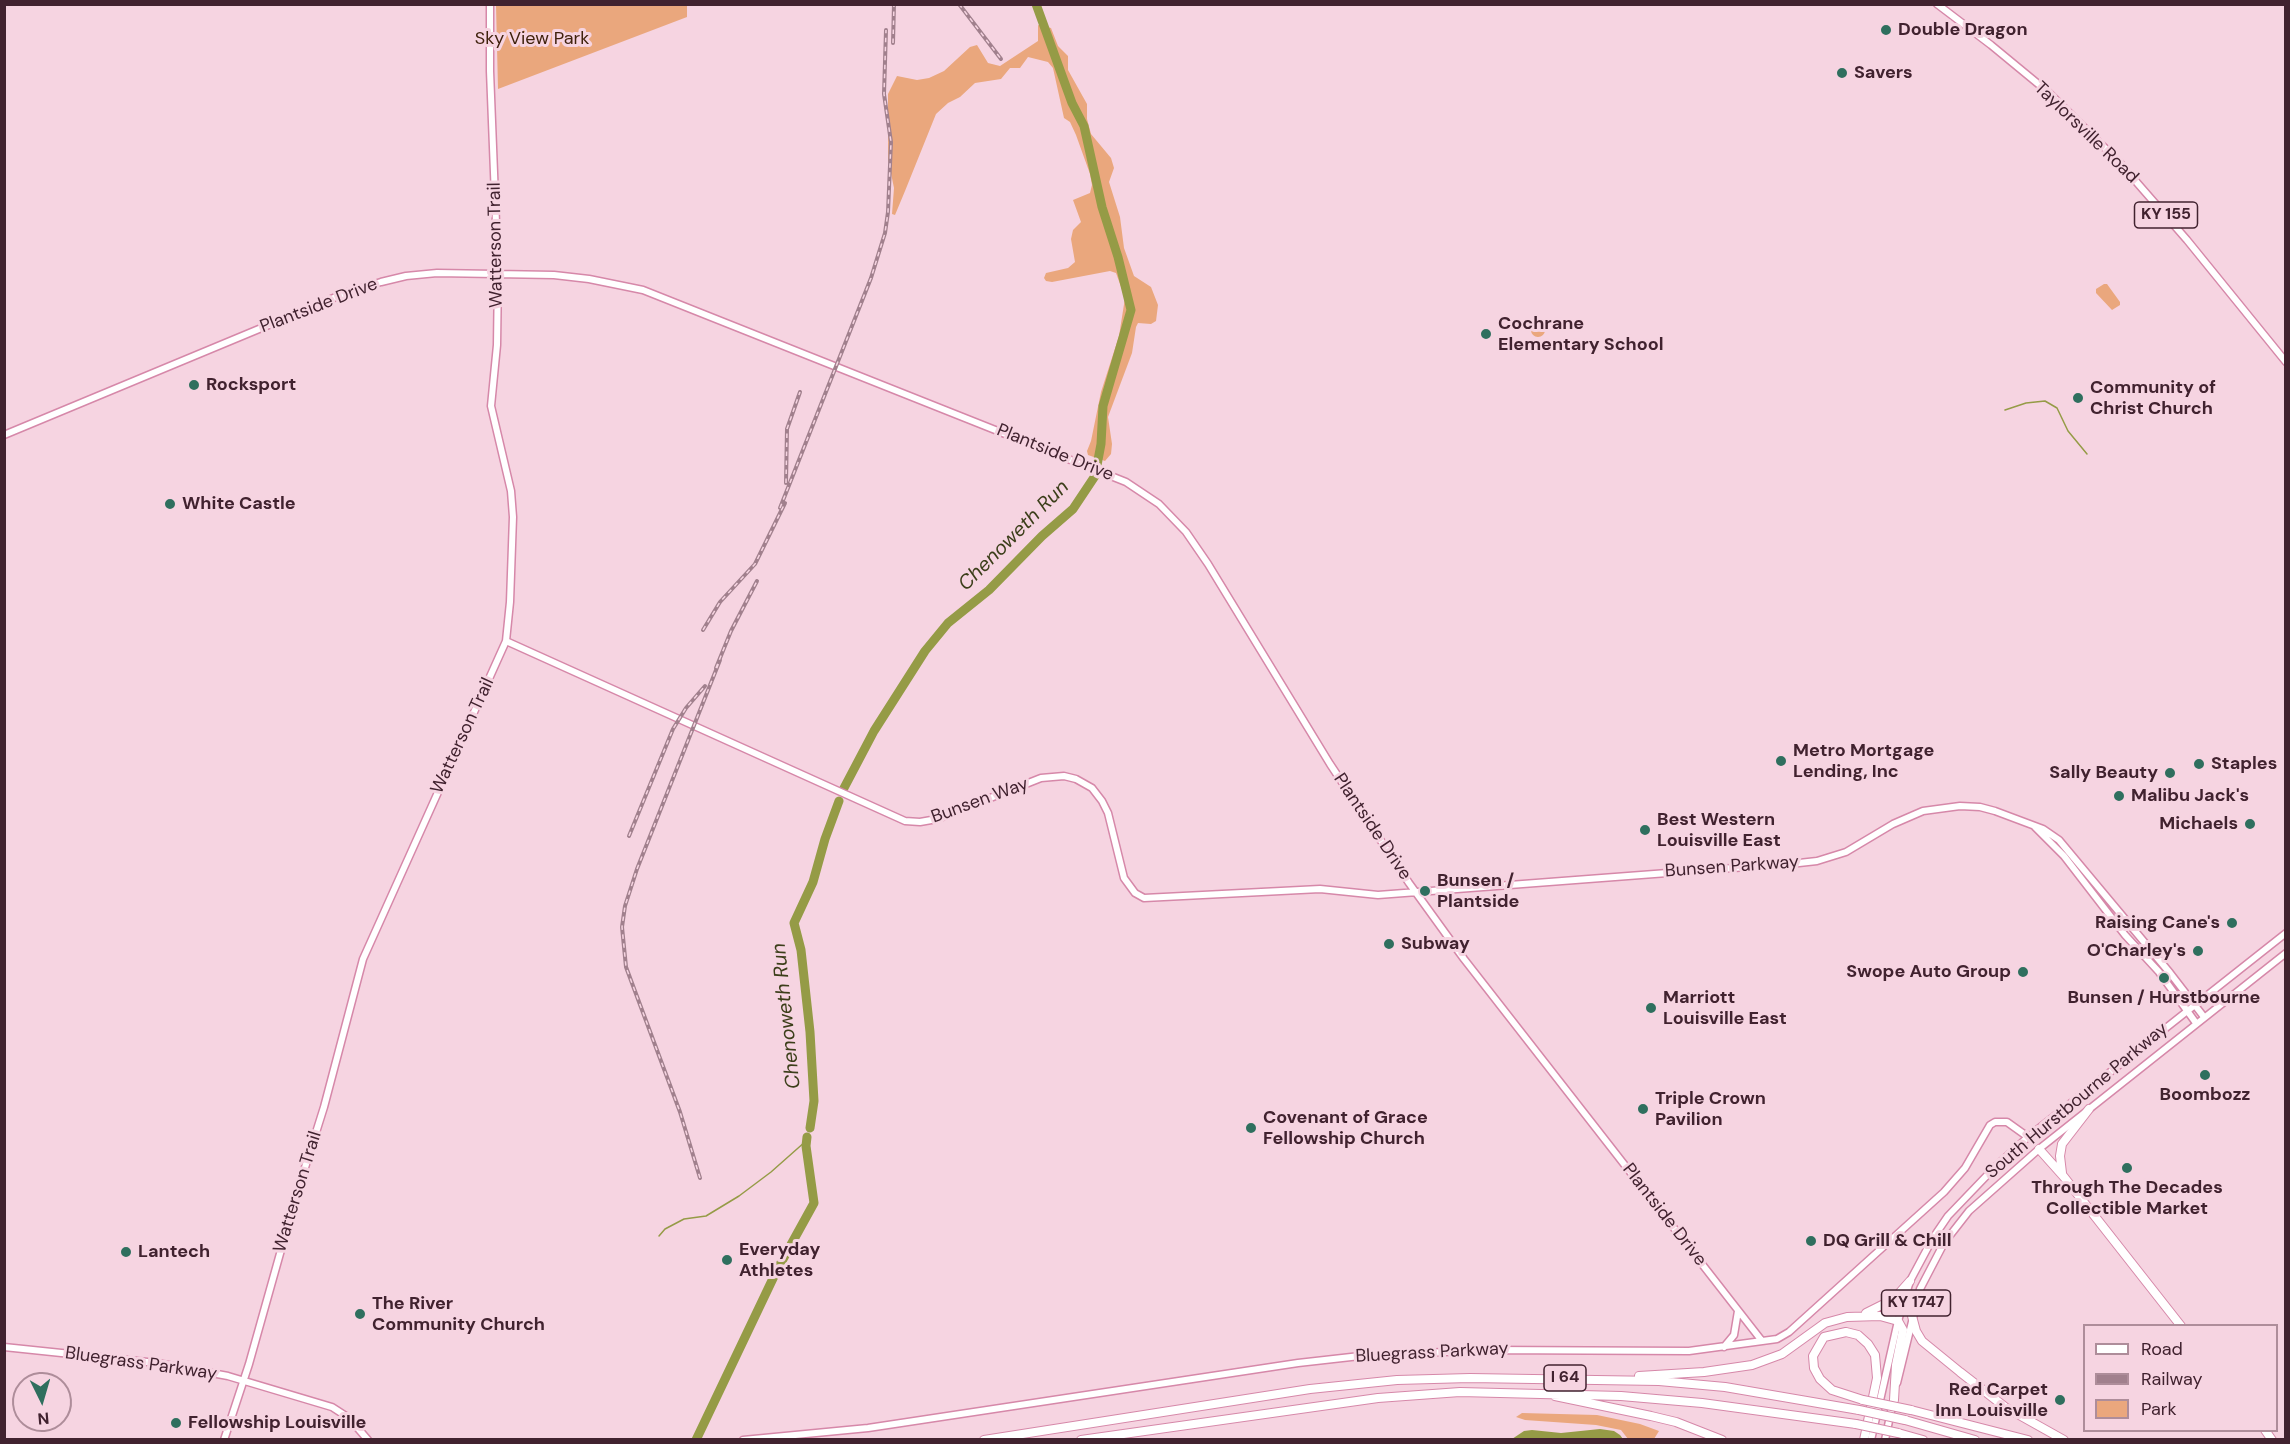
<!DOCTYPE html>
<style>
body{margin:0}
#map{position:relative;width:2290px;height:1444px;overflow:hidden;background:#f6d4e1;font-family:"DM Sans",sans-serif}
canvas{display:block}
.frame{position:absolute;inset:0;border:6px solid #41222f;pointer-events:none}
.legend{position:absolute;left:2083px;top:1324px;width:195px;height:108px;box-sizing:border-box;background:#f6d4e1;border:2px solid #ae8d9a;margin:0;padding:8px 10px;list-style:none;font-size:18px;color:#41222f}
.legend li{display:flex;align-items:center;gap:12px;height:30px}
.legend b{width:30px;border:2px solid #ae8d9a}
.north{position:absolute;left:12px;top:1372px;width:60px;height:60px;box-sizing:border-box;background:#f6d4e1;border:2px solid #ae8d9a;border-radius:50%;rotate:175deg;font-size:16px;font-weight:700;line-height:24px;text-align:center;color:#41222f}
.north::after{content:'';display:block;margin:auto;width:21px;height:27px;background:#2f6f5e;clip-path:polygon(50% 0,100% 100%,50% 72%,0 100%)}
</style>
<div id="map">
<canvas width="2290" height="1444"></canvas>
<div class="frame"></div>
<ul class="legend">
<li><b style="height:8px;background:#fff"></b>Road</li>
<li><b style="height:8px;background:#a1808d"></b>Railway</li>
<li><b style="height:16px;background:#eaa77d"></b>Park</li>
</ul>
<div class="north">N</div>
</div>
<script>
const ctx = document.querySelector('canvas').getContext('2d');
ctx.lineJoin = 'round';
function fill(path, color) { ctx.fillStyle = color; ctx.fill(path, 'evenodd'); }
const poly = rows => new Path2D(rows.map(r => 'M' + r).join(''));
function trace(path, color, width, dash) { ctx.strokeStyle = color; ctx.lineWidth = width; ctx.lineCap = dash ? 'butt' : 'round'; ctx.setLineDash(dash || []); ctx.stroke(path); }
function label(font, color, halo, rows, align = 'center') {
  ctx.font = font + ' "DM Sans",sans-serif'; ctx.lineWidth = 6; ctx.setLineDash([]); ctx.textBaseline = 'middle'; ctx.strokeStyle = halo; ctx.fillStyle = color; for (const [text, x, y, turn = 0] of rows) {
    ctx.save(); ctx.translate(x, y); ctx.rotate((+turn || 0) * Math.PI / 180); ctx.textAlign = isNaN(turn) ? turn : align; if (halo) ctx.strokeText(text, 0, 0); ctx.fillText(text, 0, 0); ctx.restore();
  }
}
const green = poly([
 [496,5,687,5,687,17,498,89],
 [1038,25,1051,28,1058,46,1068,56,1068,70,1087,104,1087,119,1091,134,1111,158,1114,168,1109,182,1120,217,1124,248,1134,276,1151,287,1158,305,1156,321,1151,324,1138,323,1136,327,1132,353,1108,417,1112,444,1111,454,1105,461,1088,455,1087,451,1091,441,1101,392,1119,336,1125,298,1116,273,1110,271,1052,282,1046,281,1044,278,1046,273,1068,268,1075,262,1071,239,1073,230,1081,222,1073,200,1090,193,1092,185,1090,174,1076,135,1070,122,1064,118,1053,68,1048,62,1028,57,1020,68,1010,68,1001,79,975,83,960,97,948,103,936,114,905,191,895,215,892,214,894,188,888,159,888,94,897,76,917,80,929,78,944,71,970,47,977,45,988,63,1000,66,1038,41],
 [2104,284,2107,284,2120,302,2120,305,2112,310,2096,293,2096,289],
 '1531 330a7 7 0 1 1 14 0a7 7 0 1 1-14 0Z',
 [1522,1413,1597,1415,1640,1424,1659,1431,1654,1439,1628,1439,1621,1430,1596,1425,1525,1420,1516,1417]
]);
const water = poly([
 [1600,1429,1614,1431,1620,1435,1623,1439,1512,1439,1524,1431,1532,1430,1561,1433]
]);
const stream = poly([
 [2005,410,2026,403,2045,401,2057,408,2068,431,2087,454],
 [659,1236,665,1229,684,1219,706,1216,739,1196,771,1172,806,1141]
]);
const river = poly([
 [844,788,874,731,925,651,948,623,989,590,1042,536,1073,509,1095,476,1101,444,1103,406,1131,310,1118,257,1102,207,1084,126,1072,103,1036,4],
 [810,1128,814,1101,810,1032,801,950,794,923,813,882,825,839,839,801],
 [696,1440,777,1270,814,1203,806,1146,807,1137]
]);
const secondary = poly([
 [4,435,348,292,381,282,406,276,437,273,554,275,589,279,643,290,1126,482,1159,504,1186,532,1208,564,1330,764,1409,883,1464,959,1762,1341],
 [506,641,905,821,920,822,937,819,1041,778,1064,776,1076,779,1092,788,1102,801,1108,813,1124,878,1135,893,1144,898,1320,889,1378,895,1799,863,1817,861,1846,852,1893,824,1923,811,1960,806,1980,807,1995,811,2043,829,2059,840,2170,973,2204,1017],
 [2035,827,2064,856,2125,935,2159,972,2196,1023],
 [4,1347,157,1363,228,1376,332,1407,349,1418,368,1440],
 [1724,1347,1734,1335,1738,1311],
 [224,1440,249,1364,297,1193,324,1107,363,959,506,641,510,602,513,517,511,491,491,406,497,345,498,274,490,71,490,4],
 [743,1440,868,1428,1298,1363,1360,1356,1487,1350,1689,1351,1777,1339,1789,1332,1944,1192,1965,1168,1990,1125,1995,1122,2007,1122,2028,1137]
]);
const primary = poly([
 [1937,4,1991,45,2048,92,2119,162,2187,240,2286,362],
 [1897,1383,1920,1289,1944,1243,1969,1211,2039,1149,2286,953],
 [1871,1440,1898,1321,1910,1281,1933,1238,1948,1216,1995,1167,2028,1137,2286,933],
 [1885,1440,1893,1402]
]);
const highway = poly([
 [2039,1149,2064,1177,2181,1326],
 [2062,1173,2060,1156,2062,1144,2089,1109],
 [1866,1313,1894,1299,1910,1281],
 [1912,1316,1916,1331,1922,1341,1960,1372,2005,1407,2064,1440],
 [1639,1376,1704,1372,1752,1365,1782,1354,1825,1323,1847,1317,1880,1316,1898,1321,1903,1330,1896,1365,1894,1400],
 [1555,1396,1651,1416,1676,1422,1722,1440],
 [1863,1400,1832,1390,1820,1379,1814,1368,1813,1356,1824,1337,1846,1332,1858,1335,1868,1344,1875,1355,1877,1378,1864,1440],
 [1911,1410,2028,1440],
 [1905,1420,1975,1440],
 [2265,1430,2272,1440],
 [1898,1433,1923,1440],
 [984,1440,1310,1389,1397,1380,1470,1378,1659,1381,1725,1387,1859,1410],
 [1081,1440,1378,1398,1460,1392,1621,1396,1702,1403,1856,1424]
]);
const rail = poly([
 [959,4,1001,59],
 [893,43,894,4],
 [786,483,787,429,800,392],
 [780,508,871,278,885,233,888,212,891,142,884,94,886,30],
 [703,630,720,602,755,564,785,503],
 [716,668,731,631,757,581],
 [629,836,673,729,686,708,705,686],
 [700,1178,680,1112,626,967,622,927,625,906,637,869,720,660]
]);
const highwayBridge = poly([
 [1863,1400,1911,1410],
 [1859,1410,1905,1420],
 [1856,1424,1898,1433]
]);
const markers = [
 [1886,30,6,"#2f6f5e"],
 [1842,73,6,"#2f6f5e"],
 [1486,334,6,"#2f6f5e"],
 [194,385,6,"#2f6f5e"],
 [2078,398,6,"#2f6f5e"],
 [170,504,6,"#2f6f5e"],
 [1781,761,6,"#2f6f5e"],
 [2199,764,6,"#2f6f5e"],
 [2170,773,6,"#2f6f5e"],
 [2119,796,6,"#2f6f5e"],
 [2250,824,6,"#2f6f5e"],
 [1645,830,6,"#2f6f5e"],
 [1425,891,6,"#2f6f5e"],
 [2232,923,6,"#2f6f5e"],
 [1389,944,6,"#2f6f5e"],
 [2198,951,6,"#2f6f5e"],
 [2023,972,6,"#2f6f5e"],
 [2164,978,6,"#2f6f5e"],
 [1651,1008,6,"#2f6f5e"],
 [2205,1075,6,"#2f6f5e"],
 [1643,1109,6,"#2f6f5e"],
 [1251,1128,6,"#2f6f5e"],
 [2127,1168,6,"#2f6f5e"],
 [1811,1241,6,"#2f6f5e"],
 [126,1252,6,"#2f6f5e"],
 [727,1260,6,"#2f6f5e"],
 [360,1314,6,"#2f6f5e"],
 [2060,1400,6,"#2f6f5e"],
 [176,1423,6,"#2f6f5e"]
];
const shields = [
 [2166,215,63],
 [1916,1303,69],
 [1565,1378,42]
];
const shieldNames = [
 ["KY 155",2166,215],
 ["KY 1747",1916,1303],
 ["I 64",1565,1378]
];
const poiNames = [
 ["Double Dragon",1898,30],
 ["Savers",1854,73],
 ["Cochrane",1498,324],
 ["Elementary School",1498,345],
 ["Rocksport",206,385],
 ["Community of",2090,388],
 ["Christ Church",2090,409],
 ["White Castle",182,504],
 ["Metro Mortgage",1793,751],
 ["Lending, Inc",1793,772],
 ["Staples",2211,764],
 ["Sally Beauty",2158,773,"right"],
 ["Malibu Jack's",2131,796],
 ["Best Western",1657,820],
 ["Louisville East",1657,841],
 ["Michaels",2238,824,"right"],
 ["Bunsen /",1437,881],
 ["Plantside",1437,902],
 ["Raising Cane's",2220,923,"right"],
 ["Subway",1401,944],
 ["O'Charley's",2186,951,"right"],
 ["Swope Auto Group",2011,972,"right"],
 ["Marriott",1663,998],
 ["Louisville East",1663,1019],
 ["Bunsen / Hurstbourne",2164,998,"center"],
 ["Boombozz",2205,1095,"center"],
 ["Triple Crown",1655,1099],
 ["Pavilion",1655,1120],
 ["Covenant of Grace",1263,1118],
 ["Fellowship Church",1263,1139],
 ["Through The Decades",2127,1188,"center"],
 ["Collectible Market",2127,1209,"center"],
 ["DQ Grill & Chill",1823,1241],
 ["Everyday",739,1250],
 ["Athletes",739,1271],
 ["Lantech",138,1252],
 ["The River",372,1304],
 ["Community Church",372,1325],
 ["Red Carpet",2048,1390,"right"],
 ["Inn Louisville",2048,1411,"right"],
 ["Fellowship Louisville",188,1423]
];
const parkNames = [
 ["Sky View Park",532,39]
];
const streetNames = [
 ["Taylorsville Road",2086,133,44],
 ["Watterson Trail",496,245,-91],
 ["Plantside Drive",319,306,-21],
 ["Plantside Drive",1055,453,22],
 ["Watterson Trail",463,736,-65],
 ["Bunsen Way",980,801,-20],
 ["Plantside Drive",1372,827,56],
 ["Bunsen Parkway",1732,867,-4],
 ["South Hurstbourne Parkway",2077,1101,-40],
 ["Watterson Trail",298,1192,-73],
 ["Plantside Drive",1664,1215,52],
 ["Bluegrass Parkway",1432,1353,-3],
 ["Bluegrass Parkway",141,1364,8]
];
const waterNames = [
 ["Chenoweth Run",1014,536,-45],
 ["Chenoweth Run",787,1016,-96]
];
fill(green, '#eaa77d');
fill(water, '#959b46');
trace(stream, '#959b46', 1.5);
trace(river, '#959b46', 9);
trace(secondary, '#d688a9', 9);
trace(primary, '#d688a9', 9);
trace(highway, '#d688a9', 10);
trace(secondary, '#fff', 6);
trace(primary, '#fff', 6);
trace(highway, '#fff', 8);
trace(rail, '#a1808d', 4);
trace(rail, '#f6d4e1', 1.5, [4.5]);
trace(highwayBridge, '#d688a9', 10, []);
trace(highwayBridge, '#fff', 8);
for (const [x, y, r, color] of markers) { const dot = new Path2D(); dot.arc(x, y, r, 0, 2 * Math.PI); ctx.fillStyle = color; ctx.fill(dot); trace(dot, '#f6d4e1', 2); }
for (const [x, y, w] of shields) { const box = new Path2D(); box.roundRect(x - w / 2, y - 13, w, 26, 4.5); ctx.fillStyle = '#f6d4e1'; ctx.fill(box); trace(box, '#41222f', 1.5); }
label('bold 16px', '#41222f', null, shieldNames);
label('bold 18px', '#41222f', '#f6d4e1', poiNames, 'left');
label('18px', '#3f210c', '#f6d4e1', parkNames);
label('18px', '#41222f', '#f6d4e1', streetNames);
label('italic 20px', '#3c3e1a', '#f6d4e1', waterNames);
</script>
